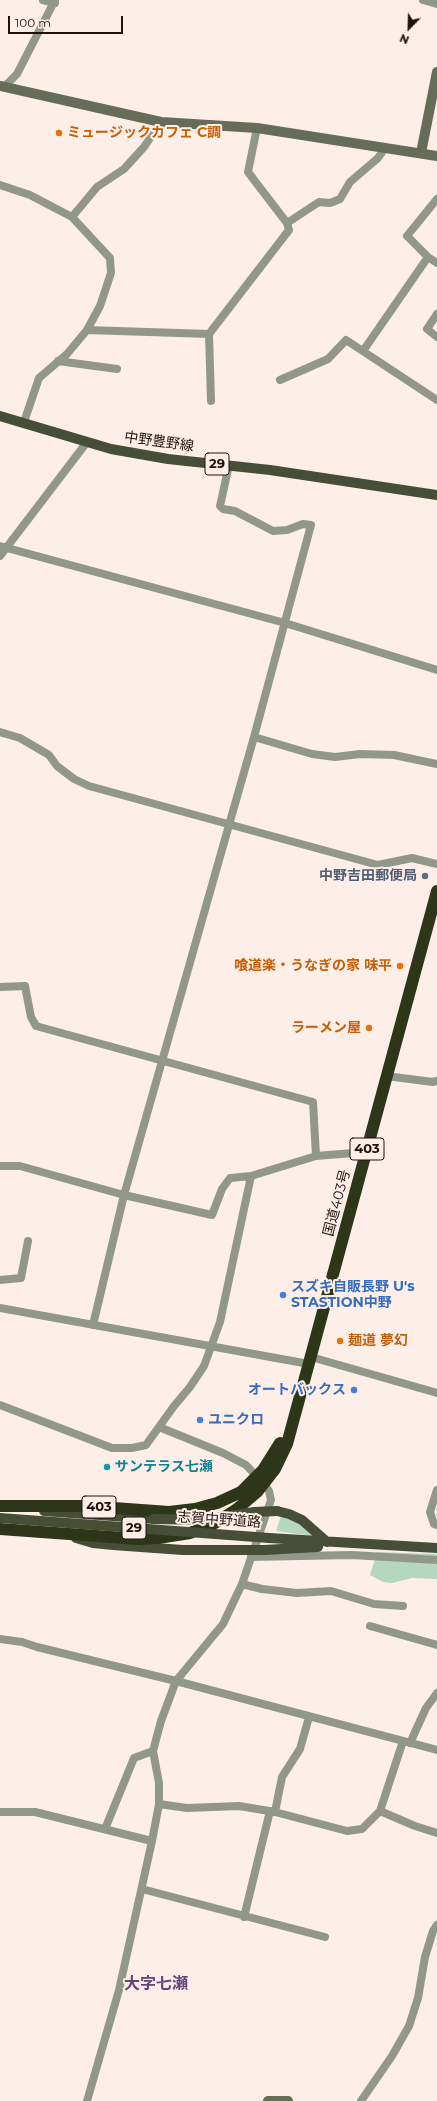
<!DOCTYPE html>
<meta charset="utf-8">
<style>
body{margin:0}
#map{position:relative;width:437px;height:2101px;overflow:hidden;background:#feeee8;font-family:Montserrat,sans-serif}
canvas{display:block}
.north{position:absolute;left:389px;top:8px;width:40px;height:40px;-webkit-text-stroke:3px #feeee8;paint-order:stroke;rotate:203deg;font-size:11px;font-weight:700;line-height:16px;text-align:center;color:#1f120d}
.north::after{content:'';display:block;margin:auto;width:14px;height:18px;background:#1f120d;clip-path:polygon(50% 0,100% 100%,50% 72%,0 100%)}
.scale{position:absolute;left:8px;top:16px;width:115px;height:18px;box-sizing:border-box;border:2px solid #1f120d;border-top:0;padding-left:5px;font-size:12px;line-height:14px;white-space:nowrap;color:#1f120d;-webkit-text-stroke:3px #feeee8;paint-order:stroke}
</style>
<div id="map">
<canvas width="437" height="2101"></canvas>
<div class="north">N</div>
<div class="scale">100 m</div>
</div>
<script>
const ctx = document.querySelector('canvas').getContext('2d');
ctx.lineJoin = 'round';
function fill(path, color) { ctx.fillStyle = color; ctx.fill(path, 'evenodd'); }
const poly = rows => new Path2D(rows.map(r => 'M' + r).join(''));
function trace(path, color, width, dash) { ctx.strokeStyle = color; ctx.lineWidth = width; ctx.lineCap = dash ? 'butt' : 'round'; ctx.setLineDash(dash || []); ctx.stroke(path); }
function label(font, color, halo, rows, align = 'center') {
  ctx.font = font + ' Montserrat,"Noto Sans JP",sans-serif'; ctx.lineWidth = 4; ctx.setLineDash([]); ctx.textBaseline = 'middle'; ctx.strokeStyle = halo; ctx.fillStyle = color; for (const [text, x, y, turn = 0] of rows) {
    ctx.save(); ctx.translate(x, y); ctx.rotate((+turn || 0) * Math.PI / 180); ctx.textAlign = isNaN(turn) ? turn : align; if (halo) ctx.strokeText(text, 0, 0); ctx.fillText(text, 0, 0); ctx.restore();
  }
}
const green = poly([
 [281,1516,301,1525,312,1536,276,1531],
 [377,1552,437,1554,437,1579,412,1578,392,1583,383,1582,370,1575]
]);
const street = poly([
 [43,0,55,3],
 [423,0,437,4],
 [4,87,17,74,55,0],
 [257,128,248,172,287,223],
 [0,185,30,195,72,217,110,258,111,273,100,306,87,330,67,354,39,378,24,422],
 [72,217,97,187,124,169,144,147,161,122],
 [428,257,407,236,437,199],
 [437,314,427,329,437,337],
 [87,330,209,334,289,230,287,223,319,202,330,203,340,199,350,182,378,158,385,148],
 [209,334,211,401],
 [363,351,428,257,437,263],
 [58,361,117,369],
 [280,380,328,359,346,340,437,400],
 [0,546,285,623,437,670],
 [0,556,87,442],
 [0,732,20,738,49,755,57,766,74,779,89,786,378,865,412,858,437,864],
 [254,737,312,754,335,757,360,754,394,755,437,764],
 [0,987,25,986,31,1017,36,1026,313,1102,316,1156],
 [386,1076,433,1082,437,1081],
 [0,1166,20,1166,124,1195,212,1215,222,1189,230,1178,251,1176,316,1156,366,1152],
 [0,1280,21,1278,28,1241],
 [0,1308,309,1364],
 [93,1325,124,1195,254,737,311,525,303,524,287,530,273,531,235,511,223,509,220,506,229,465],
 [311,1357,437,1393],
 [0,1405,112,1448,132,1448,146,1445,174,1406,190,1387,204,1366,220,1322,251,1176],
 [437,1490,430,1512,434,1524,437,1525],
 [251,1557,352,1555,437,1560],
 [242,1584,262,1589,297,1593,331,1591,374,1604,403,1606],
 [370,1626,437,1645],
 [0,1639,22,1642,37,1647,176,1681,437,1750],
 [410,1743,426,1708,437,1693],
 [159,1804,187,1808,239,1806,275,1812,347,1831,362,1829,380,1811,403,1741],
 [380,1811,415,1826,437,1833],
 [0,1812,35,1812,152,1841],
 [275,1812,282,1777,300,1749,309,1717],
 [105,1829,134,1758,153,1751],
 [142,1889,325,1937],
 [244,1917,270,1811],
 [87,2101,119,1990,152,1841,159,1804,159,1783,153,1751,161,1721,176,1681,223,1624,242,1584,271,1500,269,1491,264,1484,246,1465,223,1453,159,1427],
 [361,2101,392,2056,409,2026,418,1998,425,1957,433,1931,437,1925]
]);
const secondary = poly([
 [0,86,161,122,257,128,437,156],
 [421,153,437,72],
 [268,2101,288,2101]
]);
const primary = poly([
 [0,416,111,449,168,459,270,470,437,495],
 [44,1511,154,1519],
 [277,1511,289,1514,302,1520,327,1542],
 [76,1538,93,1543,113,1545,183,1550],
 [269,1538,437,1548],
 [264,1550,318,1547]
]);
const highway = poly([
 [0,1506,86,1506,169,1512,195,1509,217,1503,241,1492,263,1470,280,1443],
 [0,1529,138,1539,158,1538,190,1533,215,1523,237,1509,257,1492,275,1469,287,1444,437,891]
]);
const primaryBridge = poly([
 [0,1518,269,1538],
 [154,1519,205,1520,254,1512,277,1511],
 [183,1550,264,1550]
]);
const markers = [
 [59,133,4,"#e8710a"],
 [425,876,4,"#5c6f8a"],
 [400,966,4,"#e8710a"],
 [369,1028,4,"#e8710a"],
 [283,1295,4,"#3f7fe0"],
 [340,1341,4,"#e8710a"],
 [354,1390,4,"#3f7fe0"],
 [200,1420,4,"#3f7fe0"],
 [107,1467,4,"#0f9aa8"]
];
const shields = [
 [217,464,24],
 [367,1149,34],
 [99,1507,34],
 [134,1528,24]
];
const shieldNames = [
 ["29",217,464],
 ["403",367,1149],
 ["403",99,1507],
 ["29",134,1528]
];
const foodNames = [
 ["ミュージックカフェ C調",67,133],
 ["喰道楽・うなぎの家 味平",392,966,"right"],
 ["ラーメン屋",361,1028,"right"],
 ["麺道 夢幻",348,1341]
];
const streetNames = [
 ["中野豊野線",159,442,8],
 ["国道403号",337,1203,-75],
 ["志賀中野道路",219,1520,4]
];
const serviceNames = [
 ["中野吉田郵便局",417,876]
];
const shopNames = [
 ["スズキ自販長野 U's",291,1287],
 ["STASTION中野",291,1303],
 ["オートバックス",346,1390,"right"],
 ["ユニクロ",208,1420]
];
const cultureNames = [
 ["サンテラス七瀬",115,1467]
];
const quarterNames = [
 ["大字七瀬",156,1984]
];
fill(green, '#b5d7be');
trace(street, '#929889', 8);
trace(secondary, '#656d58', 10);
trace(primary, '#464f36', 10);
trace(highway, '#2d3619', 12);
trace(primaryBridge, '#464f36', 10);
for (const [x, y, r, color] of markers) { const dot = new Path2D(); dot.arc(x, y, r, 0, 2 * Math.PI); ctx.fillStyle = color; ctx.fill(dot); trace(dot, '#feeee8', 1.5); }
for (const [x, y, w] of shields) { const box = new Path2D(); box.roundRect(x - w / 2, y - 11, w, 22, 3); ctx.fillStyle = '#feeee8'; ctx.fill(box); trace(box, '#1f120d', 1); }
label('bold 13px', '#1f120d', null, shieldNames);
label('bold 14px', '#c56008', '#feeee8', foodNames, 'left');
label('14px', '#1f120d', '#feeee8', streetNames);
label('bold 14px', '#4e5e75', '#feeee8', serviceNames, 'right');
label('bold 14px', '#366cbe', '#feeee8', shopNames, 'left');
label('bold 14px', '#0d838f', '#feeee8', cultureNames, 'left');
label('bold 16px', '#66427b', '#feeee8', quarterNames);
</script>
